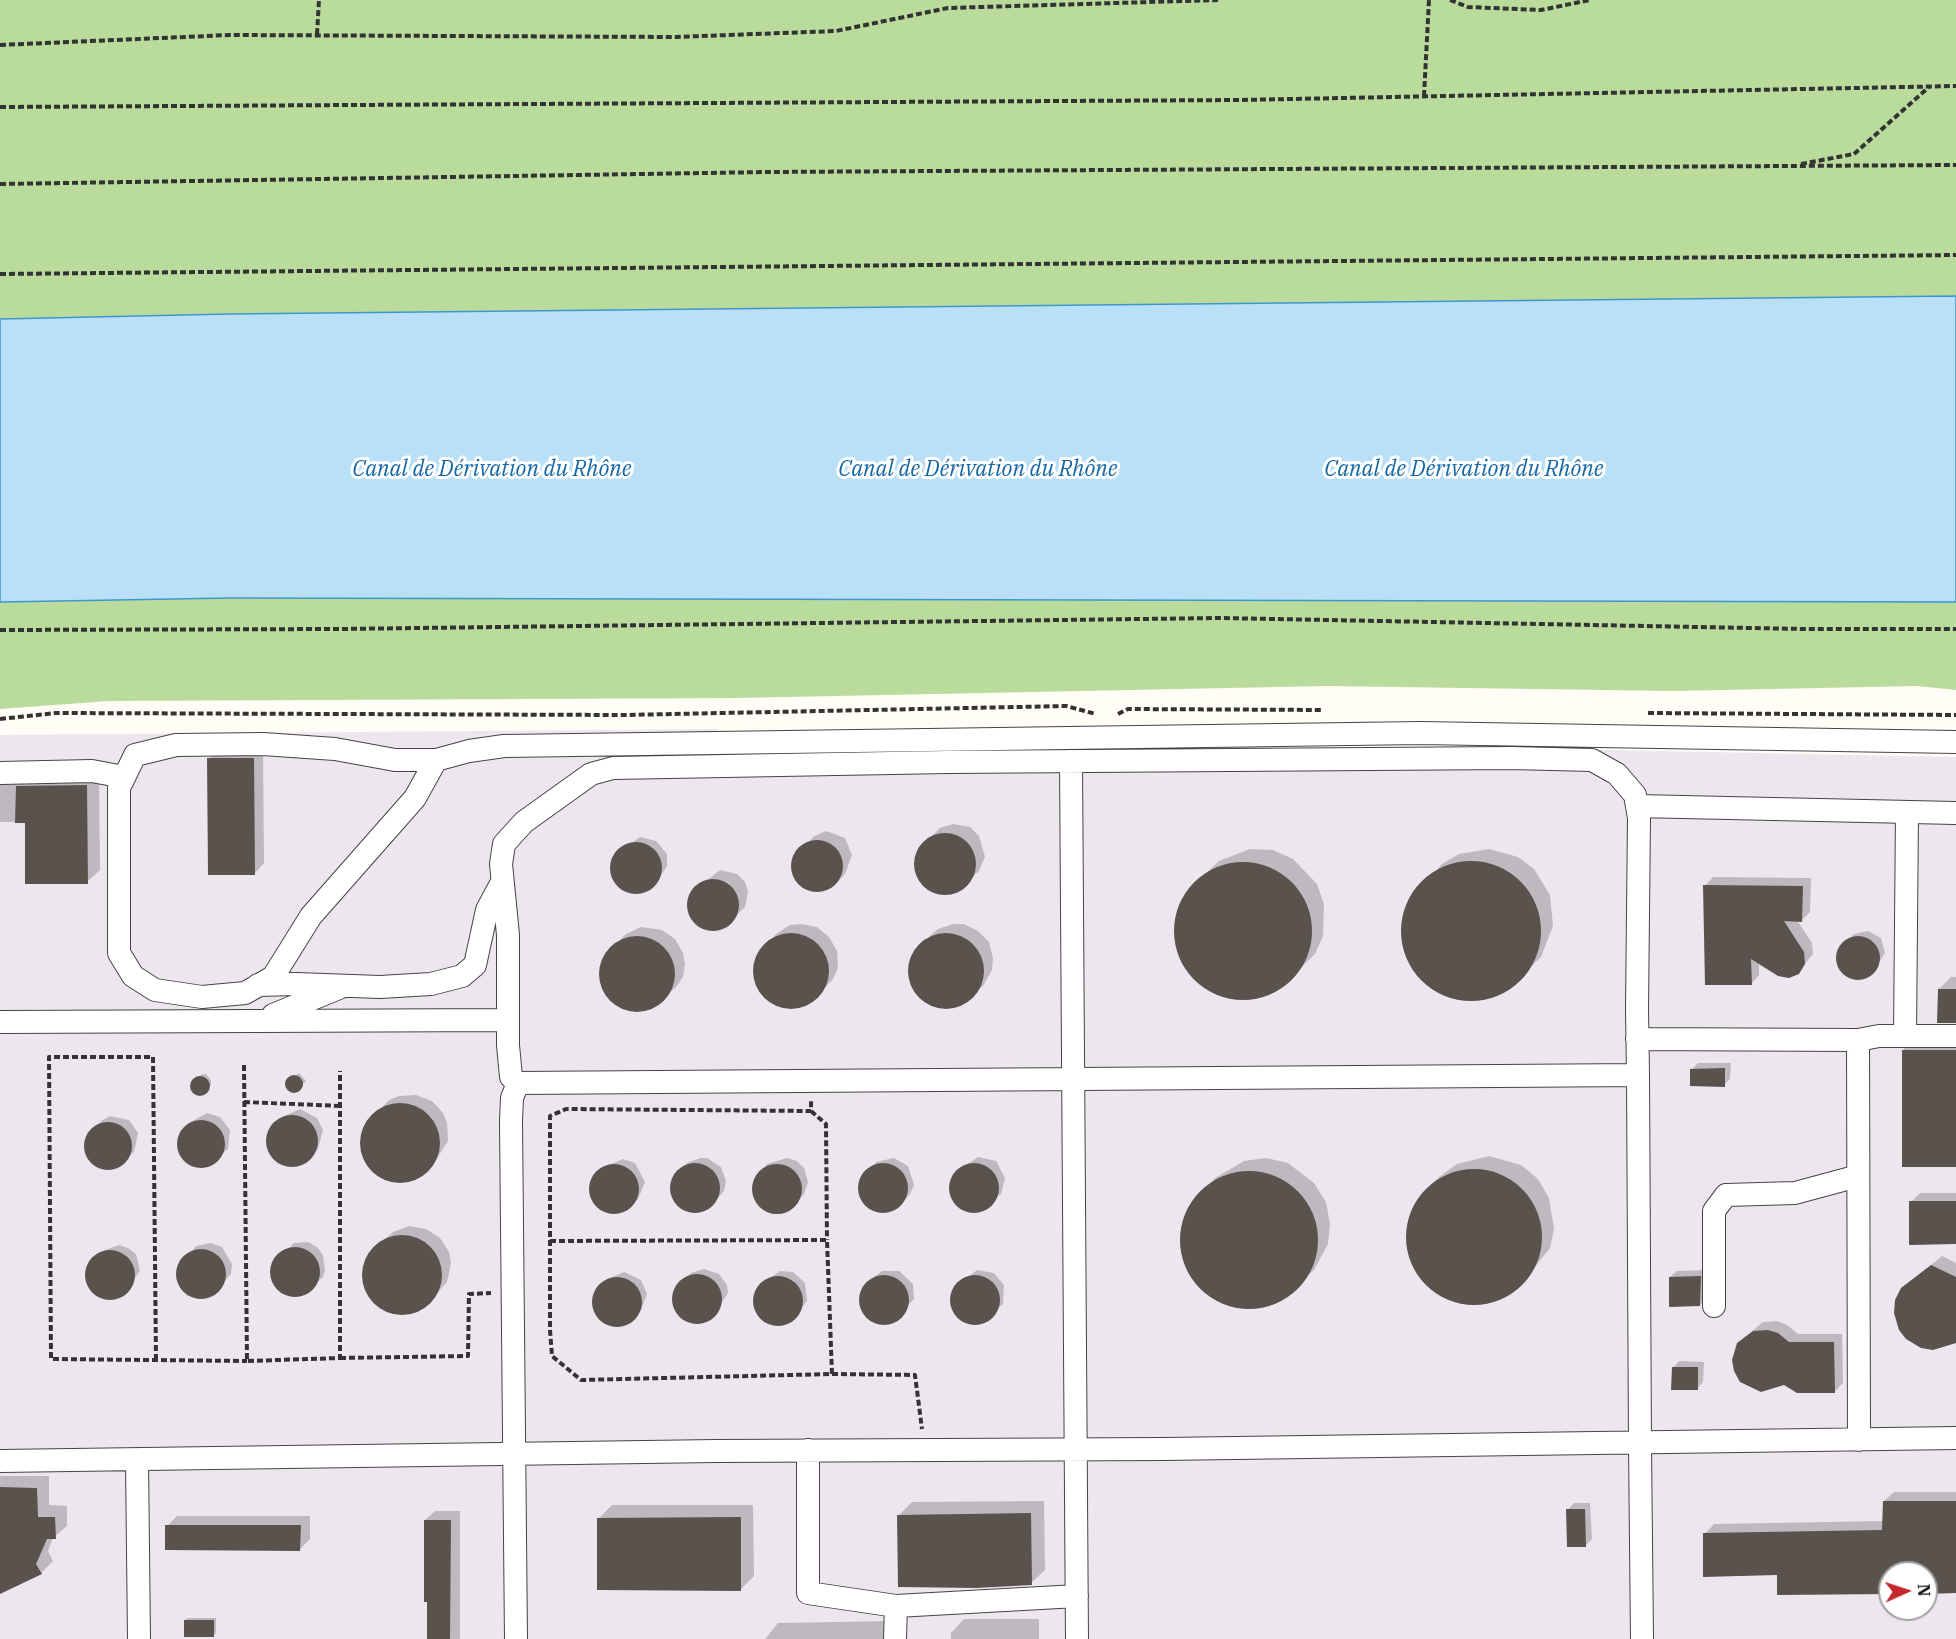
<!DOCTYPE html>
<meta charset="utf-8">
<style>
body{margin:0}
#map{position:relative;width:1956px;height:1639px;overflow:hidden;background:#fffdf5;font-family:"IBM Plex Serif",serif}
canvas{display:block}
.north{position:absolute;left:1878px;top:1561px;width:60px;height:60px;box-sizing:border-box;background:#fff;border:2px solid #a0a0a0;border-radius:50%;rotate:87deg;font-size:16px;font-weight:700;line-height:24px;text-align:center;color:#111}
.north::after{content:'';display:block;margin:auto;width:21px;height:27px;background:#c4262e;clip-path:polygon(50% 0,100% 100%,50% 72%,0 100%)}
</style>
<div id="map">
<canvas width="1956" height="1639"></canvas>
<div class="north">N</div>
</div>
<script>
const ctx = document.querySelector('canvas').getContext('2d');
ctx.lineJoin = 'round';
function fill(path, color) { ctx.fillStyle = color; ctx.fill(path, 'evenodd'); }
const poly = rows => new Path2D(rows.map(r => 'M' + r).join(''));
function trace(path, color, width, dash) { ctx.strokeStyle = color; ctx.lineWidth = width; ctx.lineCap = dash ? 'butt' : 'round'; ctx.setLineDash(dash || []); ctx.stroke(path); }
function label(font, color, halo, rows, align = 'center') {
  ctx.font = font + ' "IBM Plex Serif",serif'; ctx.lineWidth = 6; ctx.setLineDash([]); ctx.textBaseline = 'middle'; ctx.strokeStyle = halo; ctx.fillStyle = color; for (const [text, x, y, turn = 0] of rows) {
    ctx.save(); ctx.translate(x, y); ctx.rotate((+turn || 0) * Math.PI / 180); ctx.textAlign = isNaN(turn) ? turn : align; if (halo) ctx.strokeText(text, 0, 0); ctx.fillText(text, 0, 0); ctx.restore();
  }
}
const industrial = poly([
 [717,729,718,756,1611,750,1956,757,1956,1639,0,1639,0,735],
 [1890,1573,1926,1573,1926,1609,1890,1609]
]);
const forest = poly([
 [0,0,1956,0,1956,296,229,314,0,319],
 [230,598,1956,602,1956,690,1917,686,1673,691,1327,686,737,698,109,701,0,709,0,602]
]);
const water = poly([
 [1956,296,1956,602,230,598,0,602,0,319,229,314,1956,296]
]);
const shadow = poly([
 [219,749,263,749,264,863,255,873,209,759],
 [0,773,99,773,100,870,87,882,26,822,0,822],
 [953,824,970,827,979,836,985,857,979,871,961,888,948,893,938,893,929,889,919,878,915,859,920,847,931,837,940,828],
 [826,831,845,838,852,855,845,874,835,884,816,891,808,889,794,874,793,862,813,837],
 [640,837,656,841,667,854,667,866,655,884,637,892,622,887,612,870,618,853],
 [1250,849,1273,850,1293,859,1317,884,1324,904,1323,936,1315,954,1279,989,1251,999,1221,995,1203,986,1184,963,1175,933,1178,911,1188,891,1219,861],
 [1489,849,1518,857,1534,869,1550,895,1553,926,1541,957,1510,987,1490,997,1467,1000,1445,995,1426,983,1407,955,1402,933,1409,902,1442,864,1459,854],
 [720,870,737,874,745,882,748,892,745,907,725,926,718,929,699,924,689,907,695,890],
 [1713,877,1811,878,1810,912,1802,920,1797,920,1812,943,1813,954,1798,972,1759,962,1759,975,1751,984,1705,886],
 [801,924,817,927,829,937,837,951,838,968,833,979,810,1003,798,1007,780,1006,761,992,754,969,759,953,776,934,790,925],
 [953,924,964,924,978,931,989,942,993,958,992,970,983,986,963,1003,938,1006,927,1002,915,989,911,977,911,960,930,936,938,929],
 [641,927,662,930,675,939,683,953,685,964,683,977,676,987,651,1009,639,1011,627,1010,611,1000,602,984,600,972,605,957,616,944,626,934],
 [1868,931,1881,938,1885,953,1871,974,1858,978,1843,971,1838,957,1839,950,1854,934],
 [1951,977,1956,977,1956,1022,1939,989],
 [1916,1038,1956,1038,1956,1166,1903,1050],
 [1698,1063,1731,1063,1730,1079,1724,1085,1692,1069],
 [299,1073,306,1081,293,1093,287,1088,287,1081],
 [202,1074,206,1074,211,1080,211,1085,200,1095,192,1086,193,1082],
 [416,1095,432,1101,443,1113,447,1123,448,1141,434,1163,412,1179,400,1182,381,1177,371,1169,362,1152,361,1139,367,1123,389,1100,399,1096],
 [300,1109,317,1118,323,1130,318,1149,302,1164,282,1164,275,1159,268,1145,269,1133,282,1117],
 [207,1113,220,1117,230,1130,228,1149,206,1166,190,1165,178,1150,178,1139,189,1123],
 [110,1116,129,1120,138,1133,134,1152,115,1167,96,1165,87,1153,88,1136,101,1121],
 [1489,1156,1521,1165,1538,1179,1549,1198,1554,1229,1550,1248,1519,1287,1493,1301,1464,1303,1445,1298,1422,1279,1409,1253,1407,1231,1413,1210,1425,1191,1439,1177,1457,1164],
 [978,1157,996,1161,1005,1178,1001,1194,979,1211,961,1207,951,1192,955,1173],
 [700,1158,707,1158,721,1167,726,1181,724,1191,710,1207,691,1211,678,1203,671,1189,680,1170,687,1163],
 [787,1158,797,1161,804,1168,808,1182,804,1194,789,1209,774,1212,766,1210,754,1195,754,1184,767,1164],
 [894,1158,908,1166,914,1185,910,1194,896,1209,886,1212,876,1211,862,1200,860,1183,876,1162],
 [1266,1158,1288,1163,1314,1183,1326,1202,1330,1224,1328,1244,1314,1270,1276,1301,1247,1307,1227,1304,1202,1288,1186,1263,1182,1243,1188,1210,1215,1178,1244,1161],
 [623,1159,635,1163,645,1182,638,1199,631,1206,613,1213,599,1207,591,1190,597,1173,604,1167],
 [1920,1193,1956,1193,1956,1243,1911,1202],
 [409,1226,426,1229,440,1238,449,1252,451,1263,447,1282,428,1303,405,1313,393,1312,372,1298,364,1281,366,1264,385,1239,393,1232],
 [308,1242,317,1247,323,1255,325,1270,323,1277,307,1292,288,1295,274,1282,273,1264,294,1243],
 [211,1243,222,1247,232,1264,231,1274,213,1294,193,1295,180,1284,178,1269,196,1246],
 [119,1245,128,1248,136,1254,140,1271,122,1294,108,1298,94,1292,87,1274,93,1258,100,1252],
 [1942,1256,1956,1263,1956,1341,1902,1289],
 [704,1269,719,1274,727,1285,728,1293,713,1316,699,1322,684,1318,674,1302,679,1285,691,1273],
 [977,1270,994,1273,1004,1285,1003,1304,981,1323,970,1323,963,1320,953,1308,954,1289],
 [1706,1270,1706,1298,1700,1305,1670,1277,1677,1271],
 [780,1271,793,1272,805,1283,807,1301,791,1320,772,1323,759,1315,754,1299,764,1282],
 [882,1271,899,1271,913,1284,914,1299,895,1320,876,1321,862,1308,862,1293,869,1281],
 [624,1272,641,1280,647,1294,641,1310,620,1325,607,1323,599,1317,593,1300,600,1286,607,1279],
 [1777,1321,1787,1325,1798,1334,1842,1334,1843,1383,1834,1392,1738,1343,1763,1322],
 [1679,1361,1704,1362,1703,1382,1697,1389,1673,1368],
 [0,1476,49,1476,49,1505,67,1506,67,1526,53,1538,48,1551,53,1561,41,1573,0,1593],
 [1894,1492,1956,1492,1956,1592,1926,1592,1926,1573,1890,1573,1890,1592,1778,1573,1705,1534,1714,1524,1884,1521,1884,1501],
 [1044,1501,1045,1570,1031,1583,899,1515,912,1502],
 [1574,1503,1590,1503,1592,1539,1585,1546,1568,1510],
 [612,1505,753,1505,754,1576,741,1589,599,1518],
 [435,1511,460,1511,460,1639,428,1639,425,1520],
 [177,1516,310,1516,310,1539,300,1549,167,1526],
 [188,1618,216,1618,216,1633,213,1636,185,1620],
 [964,1619,1039,1619,1039,1639,951,1639,951,1633],
 [890,1621,891,1639,765,1639,778,1623]
]);
const building = poly([
 [207,758,254,758,255,875,208,875],
 [87,785,88,884,25,884,25,823,15,823,16,786],
 '914 864a31 31 0 1 1 62 0a31 31 0 1 1-62 0Z',
 '791 866a26 26 0 1 1 52 0a26 26 0 1 1-52 0Z',
 '610 868a26 26 0 1 1 52 0a26 26 0 1 1-52 0Z',
 '1401 931a70 70 0 1 1 140 0a70 70 0 1 1-140 0Z',
 '1174 931a69 69 0 1 1 138 0a69 69 0 1 1-138 0Z',
 '687 905a26 26 0 1 1 52 0a26 26 0 1 1-52 0Z',
 [1703,885,1803,886,1802,922,1784,921,1804,952,1805,964,1799,974,1789,978,1778,976,1751,959,1752,985,1705,985],
 '753 971a38 38 0 1 1 76 0a38 38 0 1 1-76 0Z',
 '908 971a38 38 0 1 1 76 0a38 38 0 1 1-76 0Z',
 '599 974a38 38 0 1 1 76 0a38 38 0 1 1-76 0Z',
 '1836 958a22 22 0 1 1 44 0a22 22 0 1 1-44 0Z',
 [1938,989,1956,989,1956,1023,1937,1023],
 [1902,1050,1956,1050,1956,1167,1902,1167],
 [1725,1068,1725,1087,1690,1086,1690,1069],
 '285 1084a9 9 0 1 1 18 0a9 9 0 1 1-18 0Z',
 '190 1086a10 10 0 1 1 20 0a10 10 0 1 1-20 0Z',
 '360 1143a40 40 0 1 1 80 0a40 40 0 1 1-80 0Z',
 '266 1141a26 26 0 1 1 52 0a26 26 0 1 1-52 0Z',
 '177 1144a24 24 0 1 1 48 0a24 24 0 1 1-48 0Z',
 '84 1146a24 24 0 1 1 48 0a24 24 0 1 1-48 0Z',
 '949 1188a25 25 0 1 1 50 0a25 25 0 1 1-50 0Z',
 '858 1188a25 25 0 1 1 50 0a25 25 0 1 1-50 0Z',
 '670 1188a25 25 0 1 1 50 0a25 25 0 1 1-50 0Z',
 '752 1189a25 25 0 1 1 50 0a25 25 0 1 1-50 0Z',
 '589 1189a25 25 0 1 1 50 0a25 25 0 1 1-50 0Z',
 '1406 1237a68 68 0 1 1 136 0a68 68 0 1 1-136 0Z',
 '1180 1240a69 69 0 1 1 138 0a69 69 0 1 1-138 0Z',
 [1909,1201,1956,1201,1956,1244,1909,1245],
 '362 1275a40 40 0 1 1 80 0a40 40 0 1 1-80 0Z',
 '270 1272a25 25 0 1 1 50 0a25 25 0 1 1-50 0Z',
 '176 1274a25 25 0 1 1 50 0a25 25 0 1 1-50 0Z',
 '85 1275a25 25 0 1 1 50 0a25 25 0 1 1-50 0Z',
 [1931,1265,1956,1277,1956,1343,1933,1350,1921,1348,1906,1339,1899,1330,1894,1313,1895,1300,1901,1288],
 '672 1299a25 25 0 1 1 50 0a25 25 0 1 1-50 0Z',
 '950 1300a25 25 0 1 1 50 0a25 25 0 1 1-50 0Z',
 '859 1300a25 25 0 1 1 50 0a25 25 0 1 1-50 0Z',
 [1701,1276,1700,1306,1669,1307,1669,1277],
 '753 1301a25 25 0 1 1 50 0a25 25 0 1 1-50 0Z',
 '592 1302a25 25 0 1 1 50 0a25 25 0 1 1-50 0Z',
 [1768,1330,1778,1333,1789,1342,1834,1342,1835,1393,1797,1393,1784,1385,1761,1392,1740,1382,1734,1371,1732,1360,1737,1343,1753,1331],
 [1672,1367,1698,1367,1698,1390,1671,1390],
 [0,1487,37,1488,38,1517,55,1517,56,1539,47,1539,36,1564,42,1574,0,1594],
 [1883,1501,1956,1501,1956,1593,1926,1594,1926,1573,1890,1573,1890,1594,1777,1595,1777,1575,1703,1577,1703,1533,1882,1530],
 [1566,1509,1585,1509,1586,1547,1567,1547],
 [1031,1513,1032,1585,976,1588,898,1587,897,1515],
 [741,1517,741,1591,597,1590,597,1518],
 [424,1520,451,1520,450,1639,427,1639,427,1602,424,1602],
 [165,1525,301,1525,300,1551,165,1550],
 [184,1620,214,1620,214,1637,184,1637]
]);
const path = poly([
 [1450,0,1468,7,1541,10,1590,0],
 [317,34,319,0],
 [0,45,230,35,676,37,836,31,948,8,1218,0],
 [1424,96,1429,0],
 [0,107,1240,100,1956,86],
 [1801,164,1854,154,1929,87],
 [0,184,768,172,1956,165],
 [0,274,1956,255],
 [0,630,338,629,1221,618,1804,629,1956,629],
 [1648,713,1956,715],
 [1118,714,1128,709,1322,710],
 [0,719,56,713,624,715,1066,706,1096,714],
 [244,1065,247,1361,340,1358,340,1071],
 [244,1102,340,1106],
 [811,1111,826,1124,827,1240],
 [550,1241,827,1240,832,1374,581,1380,552,1356,550,1330,550,1116,566,1109,811,1111,811,1100],
 [340,1358,468,1356,469,1294,491,1293],
 [156,1360,153,1057,49,1057,51,1359,247,1361],
 [832,1374,915,1375,922,1429]
]);
const minor = poly([
 [436,760,415,798,311,916,273,977,245,993,202,997,155,990,133,976,119,953,119,788,135,755,176,745,263,744,335,749,395,760,436,760,469,751,504,746,1420,733,1956,742],
 [1071,761,1077,1639],
 [0,773,92,771,124,777],
 [1637,806,1956,813],
 [258,985,296,984,380,987,431,984,462,976,475,965,487,910,502,882],
 [273,1015,339,988],
 [0,1022,508,1020],
 [1905,1036,1907,812],
 [1637,1039,1858,1040,1859,1440],
 [1858,1040,1879,1036,1956,1036],
 [1638,1075,518,1083,511,1077,508,1045,508,935,501,864,504,844,524,822,591,774,613,768,948,762,1512,758,1592,760,1617,774,1635,795,1639,818,1637,1009,1638,1075,1640,1444,1642,1639],
 [1714,1306,1714,1211,1726,1195,1795,1193,1858,1176],
 [808,1450,808,1593,896,1606,895,1639],
 [137,1460,139,1639],
 [0,1461,716,1451,1163,1449,1956,1438],
 [896,1606,1077,1596],
 [516,1639,511,1121,512,1098,518,1083]
]);
const waterNames = [
 ["Canal de Dérivation du Rhône",492,470],
 ["Canal de Dérivation du Rhône",978,470],
 ["Canal de Dérivation du Rhône",1464,470]
];
fill(industrial, '#eee6ef');
fill(forest, '#b9dc9c');
fill(water, '#b9e0f7');
trace(water, '#3f96cf', 1.5);
fill(shadow, '#0003');
fill(building, '#5a524d');
trace(minor, '#444', 24);
trace(path, '#333', 4, [6, 3]);
trace(minor, '#fff', 22);
label('italic 22px', '#1768a6', '#fff', waterNames);
</script>
